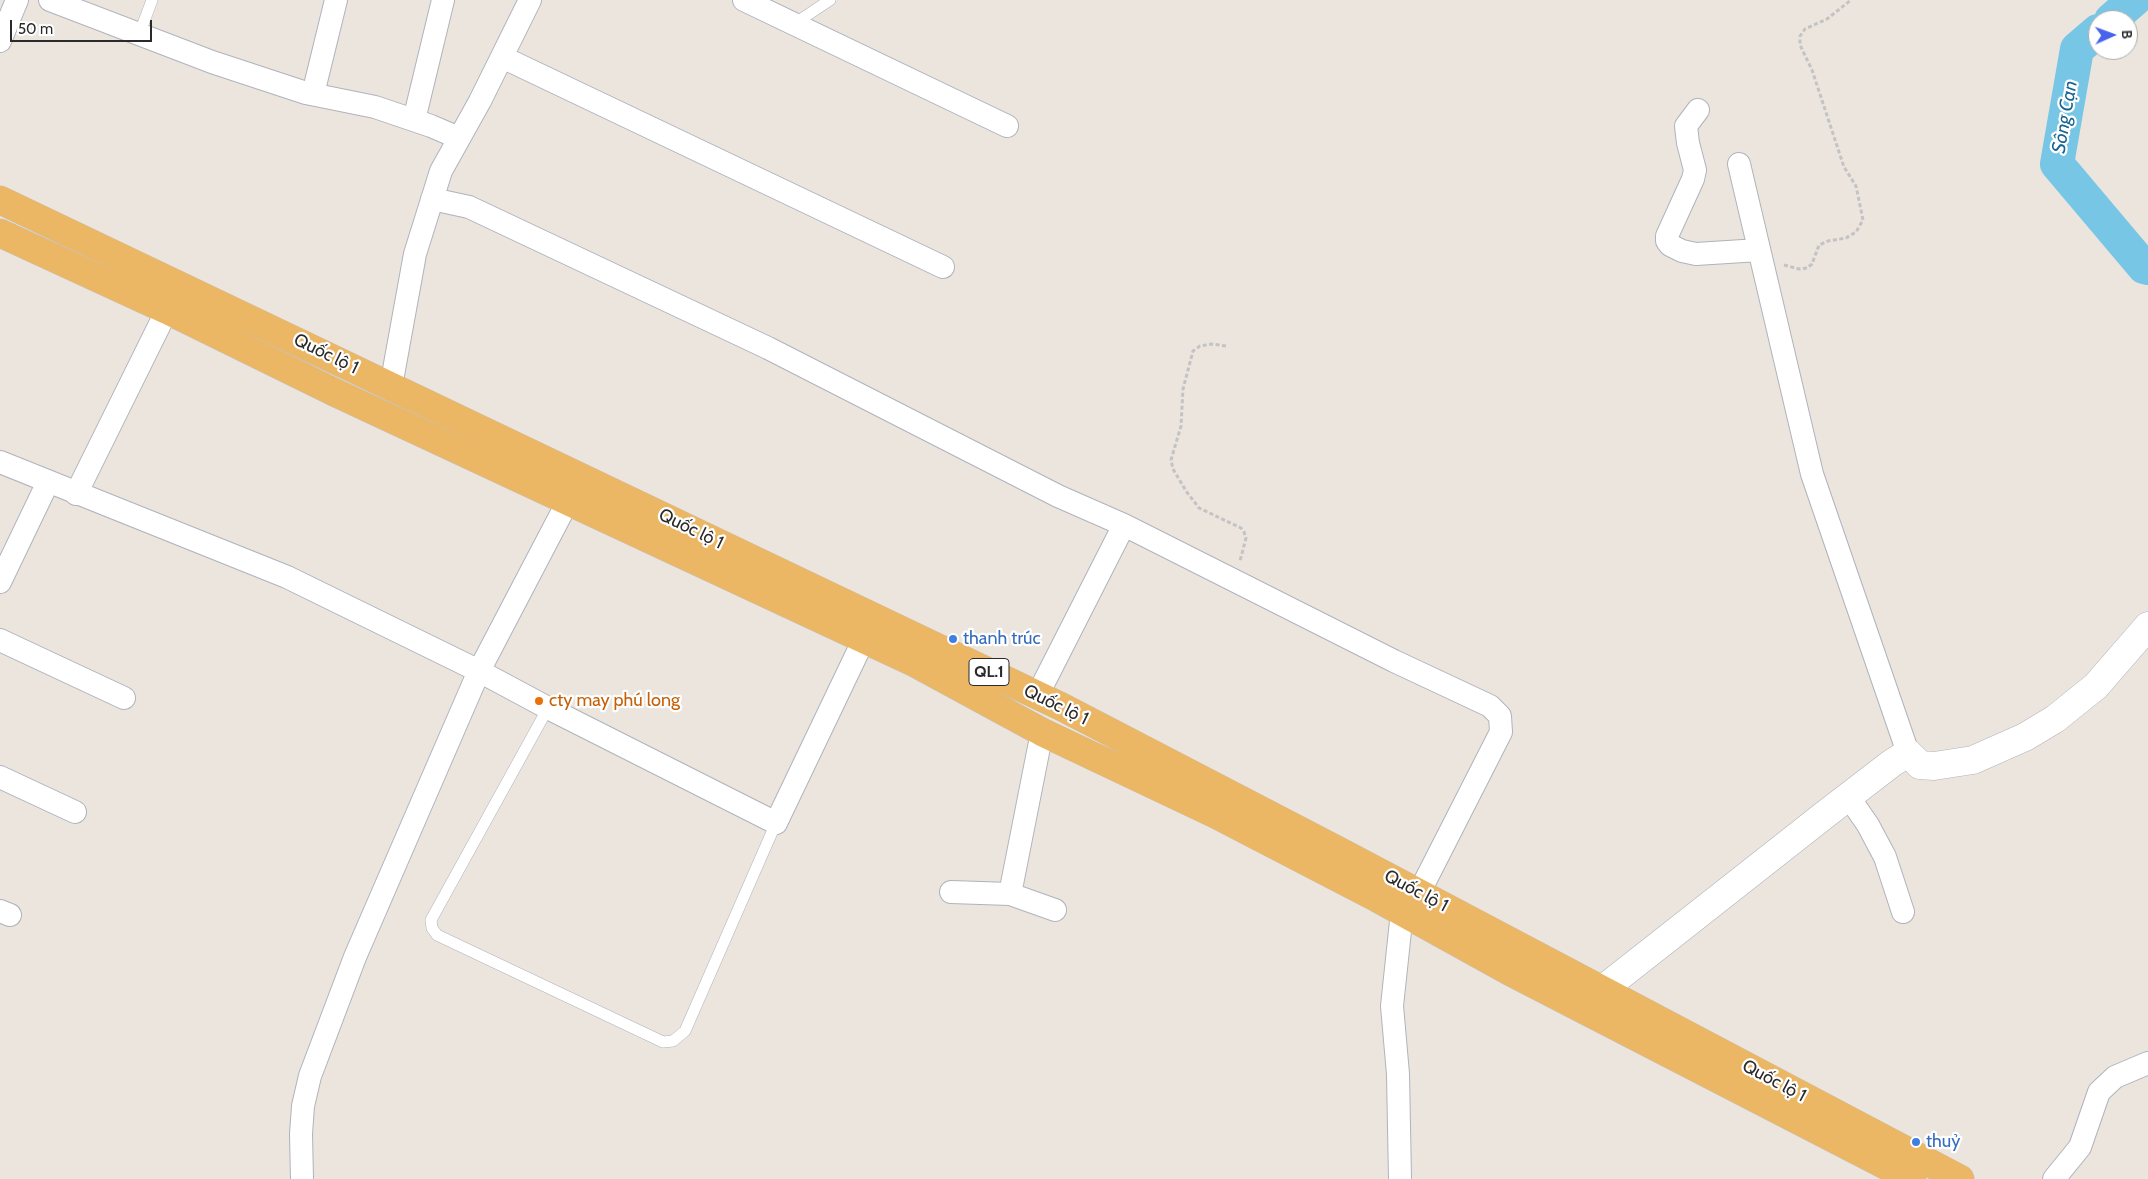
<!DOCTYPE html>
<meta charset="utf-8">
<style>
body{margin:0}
#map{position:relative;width:2148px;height:1179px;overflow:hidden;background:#ebe5dd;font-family:Cabin,sans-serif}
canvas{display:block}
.north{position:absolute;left:2088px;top:10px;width:50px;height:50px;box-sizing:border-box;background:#fff;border:1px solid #aaa;border-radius:50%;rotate:88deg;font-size:14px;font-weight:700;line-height:20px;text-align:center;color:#2a2a2a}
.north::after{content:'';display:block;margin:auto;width:18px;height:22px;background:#4964ec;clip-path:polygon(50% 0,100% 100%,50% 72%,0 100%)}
.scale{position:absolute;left:10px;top:20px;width:142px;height:22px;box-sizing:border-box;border:2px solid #2a2a2a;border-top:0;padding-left:6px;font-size:15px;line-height:18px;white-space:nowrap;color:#2a2a2a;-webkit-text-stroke:4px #fff;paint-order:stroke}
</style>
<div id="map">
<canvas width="2148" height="1179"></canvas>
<div class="north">B</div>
<div class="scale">50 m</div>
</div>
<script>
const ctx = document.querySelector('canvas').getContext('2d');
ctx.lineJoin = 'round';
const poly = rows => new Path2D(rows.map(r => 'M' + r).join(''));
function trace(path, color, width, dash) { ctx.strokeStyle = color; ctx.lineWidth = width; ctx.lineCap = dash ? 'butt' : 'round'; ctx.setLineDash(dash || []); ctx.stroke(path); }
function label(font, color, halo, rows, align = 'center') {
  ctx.font = font + ' Cabin,sans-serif'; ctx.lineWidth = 4.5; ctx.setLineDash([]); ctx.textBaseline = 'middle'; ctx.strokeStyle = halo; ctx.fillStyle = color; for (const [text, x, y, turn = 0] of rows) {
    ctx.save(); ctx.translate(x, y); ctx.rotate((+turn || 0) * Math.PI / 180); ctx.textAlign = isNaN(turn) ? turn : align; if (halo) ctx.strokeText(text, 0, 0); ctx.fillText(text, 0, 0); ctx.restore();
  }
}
const river = poly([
 [2111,20,2134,0],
 [2098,31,2077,49,2057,164,2144,267,2148,268]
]);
const path = poly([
 [1784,265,1799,269,1807,268,1812,264,1819,245,1828,241,1846,238,1856,232,1863,220,1856,186,1844,167,1812,70,1800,45,1800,36,1805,29,1827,19,1851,0],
 [1226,346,1212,344,1200,346,1193,351,1183,389,1181,426,1171,460,1173,469,1186,491,1199,508,1241,528,1244,532,1246,538,1240,561]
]);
const service = poly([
 [794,24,830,0],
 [139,35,152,0],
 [548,708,431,920,432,928,437,935,663,1042,673,1041,685,1031,776,823]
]);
const minor = poly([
 [50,0,212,62,306,93,375,107,431,126,459,138],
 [744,0,1007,126],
 [0,41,17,0],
 [502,57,943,267],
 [313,94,336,0],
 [1698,110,1686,126,1688,143,1695,170,1693,179,1667,236,1667,241,1670,245,1682,251,1696,254,1759,250],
 [414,120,443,0],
 [1739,164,1812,474,1908,753],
 [432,199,469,207,768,348,1058,496,1124,525,1394,661,1490,706,1500,716,1501,732,1419,893],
 [391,386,415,254,441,171,480,101,530,0],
 [0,462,287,577,479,671,548,708,776,823,864,639],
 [76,494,167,310],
 [0,582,48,482],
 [0,640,124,698],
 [1037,696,1124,525],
 [0,777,75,812],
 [1848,796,1868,825,1885,857,1903,912],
 [951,892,1010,894,1042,732],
 [1010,894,1055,910],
 [0,911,10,915],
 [302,1179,301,1134,303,1106,310,1076,355,957,479,671,568,501],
 [1400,1179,1398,1074,1392,1006,1402,912],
 [2054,1179,2080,1147,2099,1092,2115,1077,2148,1063]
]);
const tertiary = poly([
 [1602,990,1827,813,1892,763,1908,753,1920,765,1934,766,1973,760,2025,737,2055,719,2096,686,2148,626]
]);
const trunk = poly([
 [0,200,1062,707,1339,851,1960,1179],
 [0,233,167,310,336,393,913,662,1042,732,1215,814,1377,898,1509,971,1912,1179]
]);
const markers = [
 [953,639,5,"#3f7fe0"],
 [539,701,5,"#e8710a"],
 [1916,1142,5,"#3f7fe0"]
];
const shields = [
 [989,672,40]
];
const shieldNames = [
 ["QL.1",989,672]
];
const streetNames = [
 ["Quốc lộ 1",326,354,26],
 ["Quốc lộ 1",691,529,26],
 ["Quốc lộ 1",1056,705,26],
 ["Quốc lộ 1",1416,891,28],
 ["Quốc lộ 1",1774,1081,28]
];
const shopNames = [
 ["thanh trúc",963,639],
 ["thuỷ",1926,1142]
];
const foodNames = [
 ["cty may phú long",549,701]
];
const waterNames = [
 ["Sông Cạn",2065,117,-80]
];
trace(river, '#77c6e5', 34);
trace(service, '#b0b3bc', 12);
trace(minor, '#b0b3bc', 24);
trace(tertiary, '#b0b3bc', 29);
trace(trunk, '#c3c3c3', 29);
trace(path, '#c3c3c3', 3, [4, 2.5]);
trace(service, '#fff', 11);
trace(minor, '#fff', 22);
trace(tertiary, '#fff', 28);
trace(trunk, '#ecb764', 28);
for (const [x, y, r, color] of markers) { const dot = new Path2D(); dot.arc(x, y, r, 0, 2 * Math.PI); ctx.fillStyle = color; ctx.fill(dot); trace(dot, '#fff', 2); }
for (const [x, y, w] of shields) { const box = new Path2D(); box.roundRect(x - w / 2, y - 13.5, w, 27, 4); ctx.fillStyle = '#fff'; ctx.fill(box); trace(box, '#2a2a2a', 1); }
label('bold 16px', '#2a2a2a', null, shieldNames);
label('18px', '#2a2a2a', '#fff', streetNames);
label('18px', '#366cbe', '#fff', shopNames, 'left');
label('18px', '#c56008', '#fff', foodNames, 'left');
label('italic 19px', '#186490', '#fff', waterNames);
</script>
